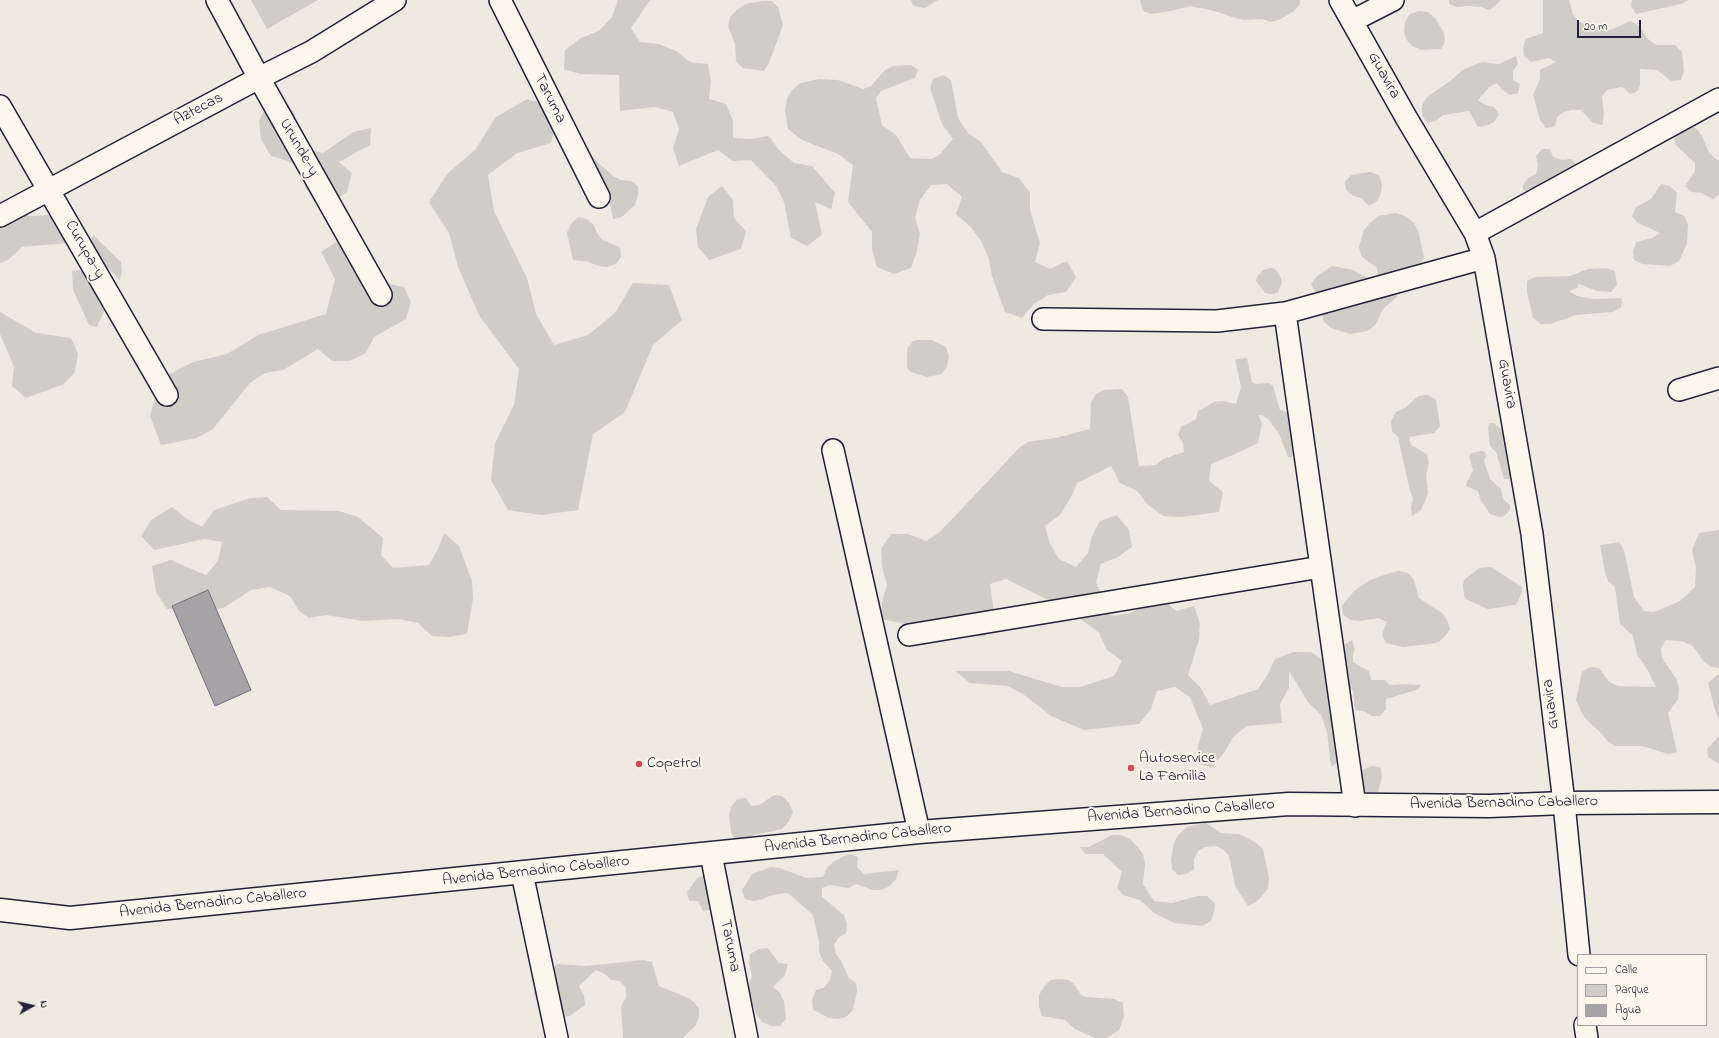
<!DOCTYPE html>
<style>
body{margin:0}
#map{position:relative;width:1719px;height:1038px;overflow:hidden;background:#eeeae2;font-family:"Indie Flower",sans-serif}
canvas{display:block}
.legend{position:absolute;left:1577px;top:954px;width:130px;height:72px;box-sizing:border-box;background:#fbf7ec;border:1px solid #a4a2a5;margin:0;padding:5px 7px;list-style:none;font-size:12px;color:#22223b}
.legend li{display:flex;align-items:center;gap:8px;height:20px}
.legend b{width:20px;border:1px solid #a4a2a5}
.north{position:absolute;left:12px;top:986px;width:40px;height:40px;-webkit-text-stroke:3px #fbf7ec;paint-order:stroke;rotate:82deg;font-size:11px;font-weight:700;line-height:16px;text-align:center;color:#22223b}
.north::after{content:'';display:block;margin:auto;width:14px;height:18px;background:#22223b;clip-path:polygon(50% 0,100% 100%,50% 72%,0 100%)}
.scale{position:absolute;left:1577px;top:20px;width:64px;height:18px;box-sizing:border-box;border:2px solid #22223b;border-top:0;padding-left:5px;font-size:12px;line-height:14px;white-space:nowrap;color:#22223b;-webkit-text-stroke:3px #fbf7ec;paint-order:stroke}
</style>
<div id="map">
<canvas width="1719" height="1038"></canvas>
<ul class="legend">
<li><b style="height:5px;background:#fbf7ec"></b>Calle</li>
<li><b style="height:11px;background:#d0cdc9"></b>Parque</li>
<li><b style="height:11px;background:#a6a3a7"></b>Agua</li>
</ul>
<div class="north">N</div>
<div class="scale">20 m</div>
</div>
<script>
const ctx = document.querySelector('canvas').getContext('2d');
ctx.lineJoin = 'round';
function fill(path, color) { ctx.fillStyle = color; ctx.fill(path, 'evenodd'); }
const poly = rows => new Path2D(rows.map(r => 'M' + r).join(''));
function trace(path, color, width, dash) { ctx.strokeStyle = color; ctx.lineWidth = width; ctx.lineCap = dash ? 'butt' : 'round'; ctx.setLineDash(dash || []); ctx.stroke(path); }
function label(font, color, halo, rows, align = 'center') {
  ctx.font = font + ' "Indie Flower",sans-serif'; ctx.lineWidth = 4; ctx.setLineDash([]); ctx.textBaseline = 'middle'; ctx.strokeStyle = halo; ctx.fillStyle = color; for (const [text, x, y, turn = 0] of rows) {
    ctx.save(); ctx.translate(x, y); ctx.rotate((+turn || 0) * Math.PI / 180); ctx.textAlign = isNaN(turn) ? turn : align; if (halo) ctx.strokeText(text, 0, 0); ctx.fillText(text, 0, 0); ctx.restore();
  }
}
const green = poly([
 [251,0,318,0,267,29],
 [618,0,650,0,631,28,640,42,659,44,676,51,690,62,708,64,711,81,709,99,726,104,733,121,733,138,751,139,769,136,779,150,794,163,812,166,835,193,831,209,815,202,822,235,807,246,791,238,784,202,776,186,751,160,733,161,718,150,679,166,673,148,679,129,673,112,655,107,620,111,619,75,580,74,564,69,565,50,581,38,599,31,612,17],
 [911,0,938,0,925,8,913,6],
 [1140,0,1300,0,1300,4,1294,11,1279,20,1270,22,1263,19,1244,20,1235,18,1218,12,1191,6,1171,11,1151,14,1143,11],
 [1449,0,1501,0,1490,10,1481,7,1467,6,1457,7,1449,4],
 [1543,0,1569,0,1573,14,1579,22,1605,31,1613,29,1630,21,1638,25,1649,40,1657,45,1675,45,1682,52,1684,71,1681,80,1671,81,1657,70,1640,69,1640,85,1638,90,1634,93,1630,94,1622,87,1607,90,1602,97,1604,115,1602,125,1593,123,1581,110,1572,110,1564,112,1557,117,1555,126,1546,128,1540,120,1533,95,1540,79,1540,70,1556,62,1549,58,1531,62,1524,56,1523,47,1526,39,1543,33],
 [1632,0,1689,0,1681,4,1636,14,1631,6],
 [763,1,772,1,778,7,783,25,769,63,764,71,743,68,736,62,735,44,728,26,730,17,737,10,745,4],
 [1419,11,1428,12,1435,18,1444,33,1445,42,1441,49,1421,50,1412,46,1406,39,1404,31,1405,22,1410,14],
 [1516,56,1518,64,1513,71,1513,80,1520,84,1518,93,1510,95,1502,90,1497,83,1489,87,1478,100,1485,105,1494,107,1499,114,1494,122,1486,126,1478,127,1469,111,1443,115,1436,121,1427,123,1422,115,1422,105,1427,97,1450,81,1464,69,1482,62,1499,64],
 [911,65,918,70,915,78,881,91,876,98,882,125,896,135,910,158,932,159,940,154,953,139,942,124,930,88,933,79,943,75,951,80,958,118,968,133,981,142,1002,172,1019,178,1030,193,1030,210,1040,243,1035,262,1050,269,1067,261,1076,277,1066,292,1048,295,1034,304,1022,318,1005,312,992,276,989,259,981,241,970,226,956,214,962,197,947,184,931,185,920,200,915,217,920,234,917,251,911,268,894,274,877,267,872,249,872,232,848,202,853,165,838,154,802,140,788,129,785,110,787,99,792,90,801,83,819,79,838,80,863,89,871,86,885,70,893,66],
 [284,99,295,114,296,133,306,148,323,153,353,132,371,128,370,145,339,162,352,173,347,192,333,202,315,202,305,187,301,169,288,161,271,156,261,139,259,121,267,104],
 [527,99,559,108,551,143,517,153,488,175,494,211,527,278,536,314,554,345,588,335,615,313,633,283,669,285,682,320,653,345,625,412,593,434,578,510,542,515,508,510,491,480,495,443,514,405,519,369,479,315,458,267,449,233,429,202,448,173,475,150,496,117],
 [1687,125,1696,128,1702,136,1709,153,1717,160,1719,159,1719,194,1713,199,1701,193,1692,192,1685,186,1695,171,1695,163,1675,144,1674,135],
 [1542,149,1550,149,1553,157,1562,160,1571,159,1577,165,1575,173,1527,194,1522,187,1528,178,1536,174,1538,165,1536,156],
 [592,157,613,176,621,180,631,181,638,186,638,195,635,205,622,217,613,219,607,188,591,176,589,166],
 [1370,172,1379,175,1382,184,1381,193,1377,201,1369,206,1361,198,1353,196,1346,190,1345,182,1351,175],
 [1661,184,1670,186,1677,193,1675,212,1684,216,1688,224,1687,244,1679,261,1670,266,1642,264,1634,260,1633,251,1636,242,1652,238,1660,233,1638,223,1632,216,1636,207,1651,199],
 [722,186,733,200,734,218,746,231,741,249,709,260,698,247,696,229,708,197],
 [0,203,9,209,29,216,48,215,57,218,68,243,22,247,8,260,0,263],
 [1396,213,1405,216,1413,222,1418,230,1424,257,1421,266,1396,287,1397,297,1383,309,1376,324,1368,331,1350,334,1331,328,1324,322,1316,293,1311,284,1317,276,1332,266,1353,270,1369,279,1378,276,1377,268,1361,256,1359,247,1364,230,1371,222,1378,216],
 [578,217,587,219,594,225,597,233,602,240,620,247,621,257,616,264,607,267,598,266,589,262,573,260,567,232,571,224],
 [93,235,121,262,122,271,120,280,103,263,88,244],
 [336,242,352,250,369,280,404,287,411,302,406,319,374,337,366,353,350,361,332,361,318,349,283,370,265,373,250,383,213,429,197,438,161,445,150,416,160,379,193,362,227,354,258,335,326,314,335,279,321,252],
 [1272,268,1276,270,1281,278,1282,282,1278,292,1274,294,1270,294,1265,293,1256,281,1257,277,1263,270],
 [1606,268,1615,271,1617,285,1611,292,1597,291,1579,284,1577,288,1569,291,1577,296,1595,299,1622,298,1621,307,1613,312,1576,315,1550,324,1541,324,1533,318,1527,292,1527,281,1535,277,1570,276,1588,269],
 [81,270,101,289,106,307,97,327,89,325,73,290,72,271],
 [0,312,36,333,71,338,78,354,75,372,64,384,26,398,12,386,14,367,0,334],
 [917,340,932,340,946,347,949,356,947,366,942,374,927,377,911,372,907,368,907,349,913,341],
 [1247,358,1252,382,1256,384,1269,383,1273,386,1280,410,1293,414,1294,453,1292,457,1288,457,1279,434,1269,420,1262,415,1258,415,1262,423,1258,443,1233,455,1211,464,1209,481,1223,492,1219,512,1181,517,1163,516,1148,505,1137,491,1120,483,1111,466,1077,483,1070,499,1060,515,1045,526,1050,544,1059,559,1076,567,1088,553,1092,536,1100,521,1117,515,1129,530,1132,547,1118,557,1101,564,1096,582,1103,599,1112,616,1130,613,1162,598,1176,611,1194,606,1200,623,1199,640,1188,675,1201,688,1210,705,1258,689,1268,674,1275,659,1293,652,1311,652,1328,663,1346,758,1331,767,1327,732,1321,715,1308,702,1289,671,1289,688,1280,704,1282,723,1247,726,1233,737,1224,753,1212,768,1196,763,1198,745,1203,729,1190,697,1175,687,1157,691,1151,709,1139,724,1084,730,1051,716,1023,694,1007,686,970,683,955,671,1009,671,1062,687,1080,687,1114,676,1122,661,1107,650,1099,633,1070,611,1006,579,990,584,995,620,985,636,930,639,916,626,881,619,882,601,887,585,882,567,881,549,891,534,908,534,926,541,940,532,1020,447,1028,442,1056,438,1090,429,1091,402,1096,394,1104,390,1122,389,1128,397,1139,466,1156,465,1163,459,1184,452,1183,443,1178,435,1181,427,1196,419,1198,411,1214,402,1223,401,1236,404,1241,387,1235,359],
 [1428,395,1436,399,1440,426,1434,433,1409,437,1411,445,1427,454,1429,464,1426,474,1428,493,1425,501,1421,510,1412,516,1411,507,1413,499,1409,487,1398,437,1392,431,1391,421,1396,412,1405,408,1418,396],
 [1489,423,1494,423,1508,435,1513,479,1504,479,1496,452,1490,446,1488,428],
 [1481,451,1485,452,1486,456,1484,461,1490,479,1498,486,1501,489,1503,499,1510,505,1510,510,1504,516,1499,517,1490,514,1480,499,1478,491,1466,486,1467,482,1473,470,1469,457,1471,453],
 [267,497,281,510,339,511,358,517,383,538,381,555,393,568,429,565,438,549,444,533,459,546,472,581,473,599,467,634,449,637,432,636,418,623,398,619,363,621,326,615,309,618,299,611,290,596,270,587,251,590,223,608,205,611,167,609,156,592,152,566,171,560,206,575,218,561,222,542,205,539,154,550,141,536,151,520,172,507,186,518,202,527,214,510,250,498],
 [1719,530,1719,668,1711,667,1704,662,1693,646,1684,642,1666,640,1661,648,1662,658,1677,680,1679,689,1678,699,1668,713,1677,752,1668,754,1642,746,1615,746,1607,741,1602,734,1585,718,1580,709,1576,700,1582,672,1590,667,1599,668,1609,682,1618,686,1656,687,1648,671,1637,654,1633,636,1620,624,1615,587,1608,581,1605,572,1600,545,1619,542,1624,550,1634,597,1644,611,1654,612,1680,601,1695,587,1696,568,1692,550,1699,533],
 [1489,567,1493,568,1522,587,1522,592,1518,601,1515,605,1488,609,1466,599,1464,595,1463,585,1464,580,1479,568],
 [1399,571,1408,573,1414,580,1419,598,1442,613,1447,620,1450,629,1445,636,1439,642,1430,644,1403,647,1386,643,1382,634,1387,622,1379,618,1360,621,1351,620,1343,615,1342,606,1354,591,1370,580,1390,573],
 [1352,640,1355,650,1353,654,1353,662,1369,671,1371,680,1385,680,1388,684,1393,685,1403,684,1421,685,1418,689,1413,691,1386,699,1386,709,1380,716,1371,716,1364,711,1355,710,1353,691,1346,683,1342,650,1344,645],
 [1717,675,1719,675,1719,719,1715,710,1708,683],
 [1719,736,1719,764,1708,757,1707,749],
 [1372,766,1381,768,1382,778,1378,792,1370,794,1366,792,1359,784,1360,771],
 [774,795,782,796,789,803,793,812,789,821,782,829,754,835,746,840,735,840,731,832,729,815,731,807,737,799,746,798,751,806,759,805],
 [1206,823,1221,833,1240,834,1256,843,1263,849,1269,878,1268,888,1263,895,1256,902,1248,906,1235,886,1229,856,1223,849,1215,846,1205,847,1198,851,1194,859,1194,869,1187,874,1178,875,1172,869,1171,860,1174,842,1179,834,1187,827],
 [1112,835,1121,835,1130,839,1137,846,1143,854,1145,864,1143,884,1154,901,1172,903,1198,896,1207,896,1215,903,1214,912,1211,921,1202,926,1174,923,1154,913,1140,900,1123,895,1117,888,1122,872,1103,854,1085,854,1080,847,1089,847],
 [850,854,858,857,857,867,864,874,899,870,896,879,890,886,882,890,873,890,856,884,849,888,830,885,822,888,822,897,844,915,847,924,846,933,839,937,834,945,836,954,841,961,849,978,856,983,857,991,853,1010,846,1017,838,1019,829,1018,813,1010,812,1000,816,990,824,988,830,980,832,971,823,961,819,952,819,942,813,915,788,893,772,895,763,899,754,901,745,899,742,890,752,874,771,867,780,868,806,878,823,877,827,868,833,862,842,857],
 [705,875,712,909,703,911,698,901,689,901,687,892,697,878],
 [768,948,779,963,788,964,785,975,773,987,780,993,784,1001,786,1019,780,1026,771,1026,762,1022,756,1014,750,994,749,985,752,976,749,963,750,954,759,949],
 [644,960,652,962,659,986,686,997,694,1002,699,1009,699,1018,695,1026,683,1038,623,1038,621,1006,626,998,626,988,620,981,611,980,605,974,596,970,579,986,584,996,585,1005,570,1016,561,1017,542,1011,534,995,534,984,557,964,586,966],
 [1059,979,1069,980,1073,983,1081,995,1086,997,1114,999,1123,1003,1124,1017,1119,1030,1107,1038,1095,1038,1075,1029,1065,1020,1042,1016,1039,1007,1039,995,1044,987,1050,980]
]);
const water = poly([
 [208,590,251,690,215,706,172,606,208,590]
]);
const street = poly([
 [217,0,259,78,381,295],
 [500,0,599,197],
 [1340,0,1407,119,1475,233,1484,258,1532,534,1564,803,1579,955],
 [1352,21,1393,0],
 [0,106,167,395],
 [0,216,259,78,311,52,395,0],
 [1475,233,1719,99],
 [1285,313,1355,806],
 [1043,319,1217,321,1285,313,1484,258],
 [1679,390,1719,378],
 [833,450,919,832],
 [909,635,1321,567],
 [711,854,747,1038],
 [522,873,557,1038],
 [1585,1025,1587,1038]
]);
const primary = poly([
 [0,910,70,918,919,832,1289,804,1489,806,1564,803,1719,802]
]);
const markers = [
 [639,764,4,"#d1495b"],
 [1131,768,4,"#d1495b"]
];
const streetNames = [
 ["Guavira",1383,76,61],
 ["Taruma",549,99,63],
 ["Aztecas",199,110,-28],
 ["Urunde-y",298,148,60],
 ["Curupa-y",84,250,60],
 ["Guavira",1506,384,80],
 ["Guavira",1552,704,-97],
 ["Avenida Bernadino Caballero",1504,804,-1],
 ["Avenida Bernadino Caballero",1181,812,-4],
 ["Avenida Bernadino Caballero",858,839,-6],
 ["Avenida Bernadino Caballero",536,872,-6],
 ["Avenida Bernadino Caballero",213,904,-6],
 ["Taruma",729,946,79]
];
const poiNames = [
 ["Autoservice",1139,759],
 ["La Familia",1139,777],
 ["Copetrol",647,764]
];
fill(green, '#d0cdc9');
fill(water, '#a6a3a7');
trace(water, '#716f7c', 1);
trace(street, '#22223b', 24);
trace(primary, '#22223b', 25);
trace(street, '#fbf7ec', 21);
trace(primary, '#fbf7ec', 22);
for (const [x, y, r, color] of markers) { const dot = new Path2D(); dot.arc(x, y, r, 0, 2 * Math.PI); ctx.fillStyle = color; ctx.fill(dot); trace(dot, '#fbf7ec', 1.5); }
label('16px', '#22223b', '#fbf7ec', streetNames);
label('16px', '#22223b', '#fbf7ec', poiNames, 'left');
</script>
